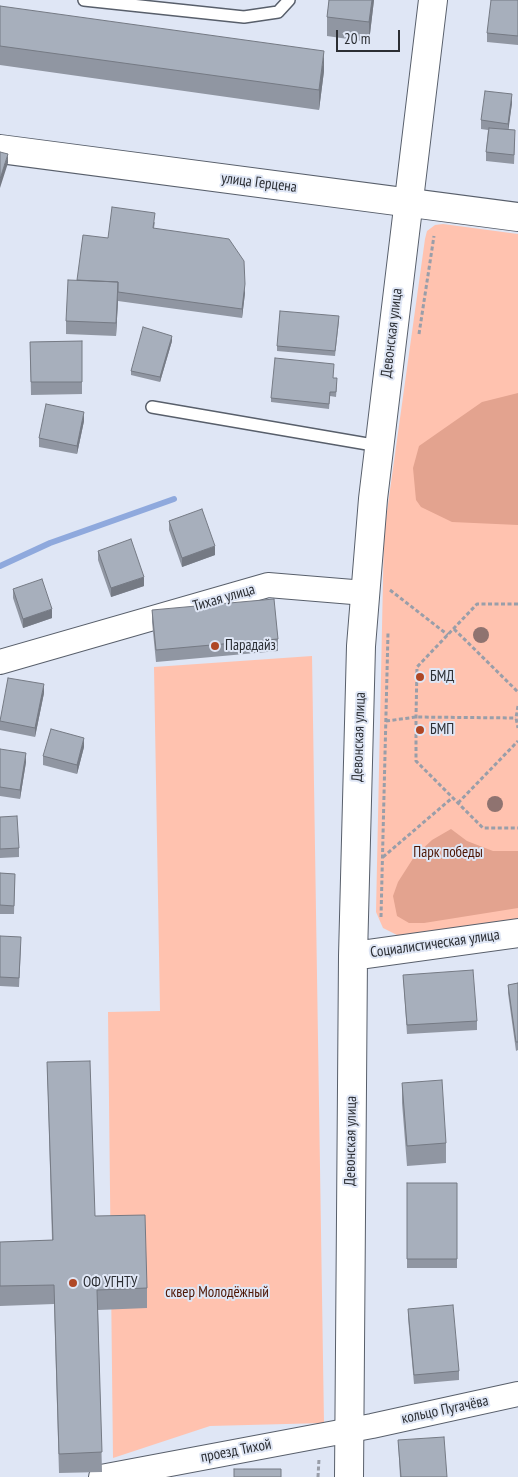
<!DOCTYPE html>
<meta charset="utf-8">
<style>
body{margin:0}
#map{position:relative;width:518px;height:1477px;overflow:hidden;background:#dfe6f5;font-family:"PT Sans Narrow",sans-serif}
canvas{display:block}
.scale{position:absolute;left:336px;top:30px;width:64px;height:22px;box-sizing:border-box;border:2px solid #2b2e33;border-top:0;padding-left:6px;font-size:15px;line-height:18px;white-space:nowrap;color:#2b2e33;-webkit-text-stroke:4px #dfe6f5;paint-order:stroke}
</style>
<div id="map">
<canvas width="518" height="1477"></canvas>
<div class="scale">20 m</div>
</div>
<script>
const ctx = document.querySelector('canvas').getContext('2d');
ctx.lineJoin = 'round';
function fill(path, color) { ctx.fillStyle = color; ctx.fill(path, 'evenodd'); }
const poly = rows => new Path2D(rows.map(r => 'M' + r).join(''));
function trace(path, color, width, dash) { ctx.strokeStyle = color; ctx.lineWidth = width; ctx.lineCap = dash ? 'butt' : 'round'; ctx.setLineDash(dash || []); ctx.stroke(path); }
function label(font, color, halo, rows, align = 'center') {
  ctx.font = font + ' "PT Sans Narrow",sans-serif'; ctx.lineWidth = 4; ctx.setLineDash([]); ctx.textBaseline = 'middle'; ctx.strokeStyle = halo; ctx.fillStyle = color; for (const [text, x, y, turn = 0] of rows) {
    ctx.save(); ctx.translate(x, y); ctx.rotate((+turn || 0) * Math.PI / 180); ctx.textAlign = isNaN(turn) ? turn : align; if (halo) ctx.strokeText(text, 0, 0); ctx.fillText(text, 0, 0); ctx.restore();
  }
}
const green = poly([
 [443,224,518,234,518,919,399,936,383,928,376,912,384,533,425,239,427,231,435,225],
 [312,656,324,1423,210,1426,113,1458,108,1012,160,1011,154,667]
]);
const forest = poly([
 [518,393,518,525,452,522,421,507,416,500,413,468,419,446,482,402],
 [451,829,467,841,493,851,518,851,518,908,424,923,409,923,397,916,393,896,398,882,414,857,432,840]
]);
const stream = poly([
 [0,566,50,543,174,499]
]);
const path = poly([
 [419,334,434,236],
 [390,590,448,635],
 [518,604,477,604,417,667,416,717,416,761,483,828,518,828],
 [454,629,518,692],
 [518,706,516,718,518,728],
 [386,721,416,717,516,718],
 [458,803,518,741],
 [383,857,452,798],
 [381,917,388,633],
 [318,1477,319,1459]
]);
const service = poly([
 [84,0,244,17,278,12,289,0],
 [152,407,379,446]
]);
const minor = poly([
 [0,662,268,585,365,593],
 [101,1477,372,1426,518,1394]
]);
const secondary = poly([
 [353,956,518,933],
 [349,1477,353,956,361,646,373,499,433,0]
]);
const primary = poly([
 [0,149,518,217]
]);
const trees = [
 [481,635],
 [495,804]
];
const wall = poly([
 [329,0,374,0,369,42,327,36,327,17],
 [518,0,518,45,487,42,487,33],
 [0,6,324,71,319,110,0,65],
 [512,103,508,130,515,139,514,164,486,161,486,152,488,130,481,129,481,120],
 [155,222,154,228,245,293,242,318,118,301,116,336,66,334,66,321,77,280,108,238],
 [339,321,335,356,277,351,277,346],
 [82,341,82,394,31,395,30,342],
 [172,341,160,382,131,375,131,371],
 [333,378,337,383,336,397,330,396,329,409,271,402,271,398],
 [84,421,77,454,39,447,39,438],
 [169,521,215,555,182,567,169,530],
 [98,551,144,586,111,597,98,560],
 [13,589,52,618,23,628,13,598],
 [152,610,278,639,278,651,156,662,152,622],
 [44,693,35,737,0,730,0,721],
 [84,747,77,774,43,765,43,756],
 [0,749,26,762,20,799,0,796],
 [0,817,19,848,19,857,0,858],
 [0,873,15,874,14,914,0,914],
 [0,936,21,946,19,987,0,986],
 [403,975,477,1021,477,1030,407,1034],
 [518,983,518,1050,516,1051,508,993,508,985],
 [47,1062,95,1216,147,1288,147,1308,98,1310,102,1472,59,1473,54,1304,0,1306,0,1242,52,1240],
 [402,1083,446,1143,446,1163,407,1166,402,1103],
 [407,1183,457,1183,457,1268,407,1268],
 [408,1309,459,1371,459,1380,414,1384,408,1318],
 [398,1440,447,1477,400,1477]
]);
const shadedWall = poly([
 [372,0,374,0,369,42,369,22],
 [324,51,324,71,319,110,319,90],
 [512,94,512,103,508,133,508,124],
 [8,154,8,163,0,188,0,179],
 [118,282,118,301,116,336,116,323],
 [245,284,245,293,242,318,242,309],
 [172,336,172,341,160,382,160,377],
 [84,412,84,421,77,454,77,446],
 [215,546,215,555,182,567,182,558],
 [144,577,144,586,111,597,111,588],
 [52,609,52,618,23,628,23,619],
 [44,684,44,693,35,737,35,728],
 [84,738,84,747,77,774,77,765],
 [26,753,26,762,20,799,20,790]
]);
const building = poly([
 [329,0,372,0,369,22,327,17,329,0],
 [491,0,518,0,518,36,487,33,491,0],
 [0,6,324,51,319,90,0,46,0,6],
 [485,91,512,94,508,124,481,120,485,91],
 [489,128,515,130,514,155,486,152,489,128],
 [0,152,8,154,0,179,0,152],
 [112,207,155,213,153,228,229,239,244,261,245,284,242,309,118,292,118,282,77,280,83,235,108,238,112,207],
 [68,280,118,282,116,323,66,321,68,280],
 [280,311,339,316,335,351,277,346,280,311],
 [143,327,172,336,160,377,131,371,143,327],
 [82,341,82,382,31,382,30,342,82,341],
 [275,358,334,364,333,378,337,378,336,392,330,392,329,404,271,398,275,358],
 [46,404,84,412,77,446,39,438,46,404],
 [202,509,215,546,182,558,169,521,202,509],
 [131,539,144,577,111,588,98,551,131,539],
 [42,579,52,609,23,619,13,589,42,579],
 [274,599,278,639,156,650,152,610,274,599],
 [8,678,44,684,35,728,0,721,8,678],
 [51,729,84,738,77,765,43,756,51,729],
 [0,749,26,753,20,790,0,787,0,749],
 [17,816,19,848,0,849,0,817,17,816],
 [0,873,15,874,14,906,0,905,0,873],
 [0,936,21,937,19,978,0,977,0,936],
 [473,970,477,1021,407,1025,403,975,473,970],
 [518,983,518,1042,516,1042,508,985,518,983],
 [90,1061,95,1216,145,1215,147,1288,97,1290,102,1452,59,1454,54,1285,0,1286,0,1242,53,1240,47,1062,90,1061],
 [442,1080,446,1143,407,1146,402,1083,442,1080],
 [407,1183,457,1183,457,1259,407,1259,407,1183],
 [453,1305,459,1371,414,1375,408,1309,453,1305],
 [444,1437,447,1477,401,1477,398,1440,444,1437],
 [234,1469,281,1469,281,1477,234,1477,234,1469]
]);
const markers = [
 [215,646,5,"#af4725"],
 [420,677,5,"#af4725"],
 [420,730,5,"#af4725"],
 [73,1283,5,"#af4725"]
];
const streetNames = [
 ["улица Герцена",259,183,7],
 ["Девонская улица",392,333,-83],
 ["Тихая улица",224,598,-16],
 ["Девонская улица",359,737,-88],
 ["Социалистическая улица",435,944,-8],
 ["Девонская улица",351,1141,-89],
 ["кольцо Пугачёва",445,1410,-12],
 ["проезд Тихой",236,1451,-11]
];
const poiNames = [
 ["Парадайз",225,646],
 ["БМД",430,677],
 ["БМП",430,730],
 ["ОФ УГНТУ",83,1283]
];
const parkNames = [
 ["Парк победы",448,853],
 ["сквер Молодёжный",217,1293]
];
fill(green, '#ffc2af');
fill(forest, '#e3a38f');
trace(stream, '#8fa9dd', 6);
trace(service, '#585f6b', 14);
trace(minor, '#585f6b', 26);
trace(secondary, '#585f6b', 30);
trace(primary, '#585f6b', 30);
trace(path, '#999ea9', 3, [4, 2.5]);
trace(service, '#fff', 11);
trace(minor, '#fff', 24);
trace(secondary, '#fff', 28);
trace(primary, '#fff', 28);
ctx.fillStyle = '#8f7370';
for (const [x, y] of trees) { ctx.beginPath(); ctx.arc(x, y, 8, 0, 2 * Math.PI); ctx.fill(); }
fill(wall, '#9096a2');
fill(shadedWall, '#757a84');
fill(building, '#a7afbc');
trace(building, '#757a84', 1);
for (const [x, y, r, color] of markers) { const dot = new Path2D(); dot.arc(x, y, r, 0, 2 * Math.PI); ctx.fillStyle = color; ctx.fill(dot); trace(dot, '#dfe6f5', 2); }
label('15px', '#2b2e33', '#dfe6f5', streetNames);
label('15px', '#2b2e33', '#dfe6f5', poiNames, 'left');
label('15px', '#4d1503', '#dfe6f5', parkNames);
</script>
